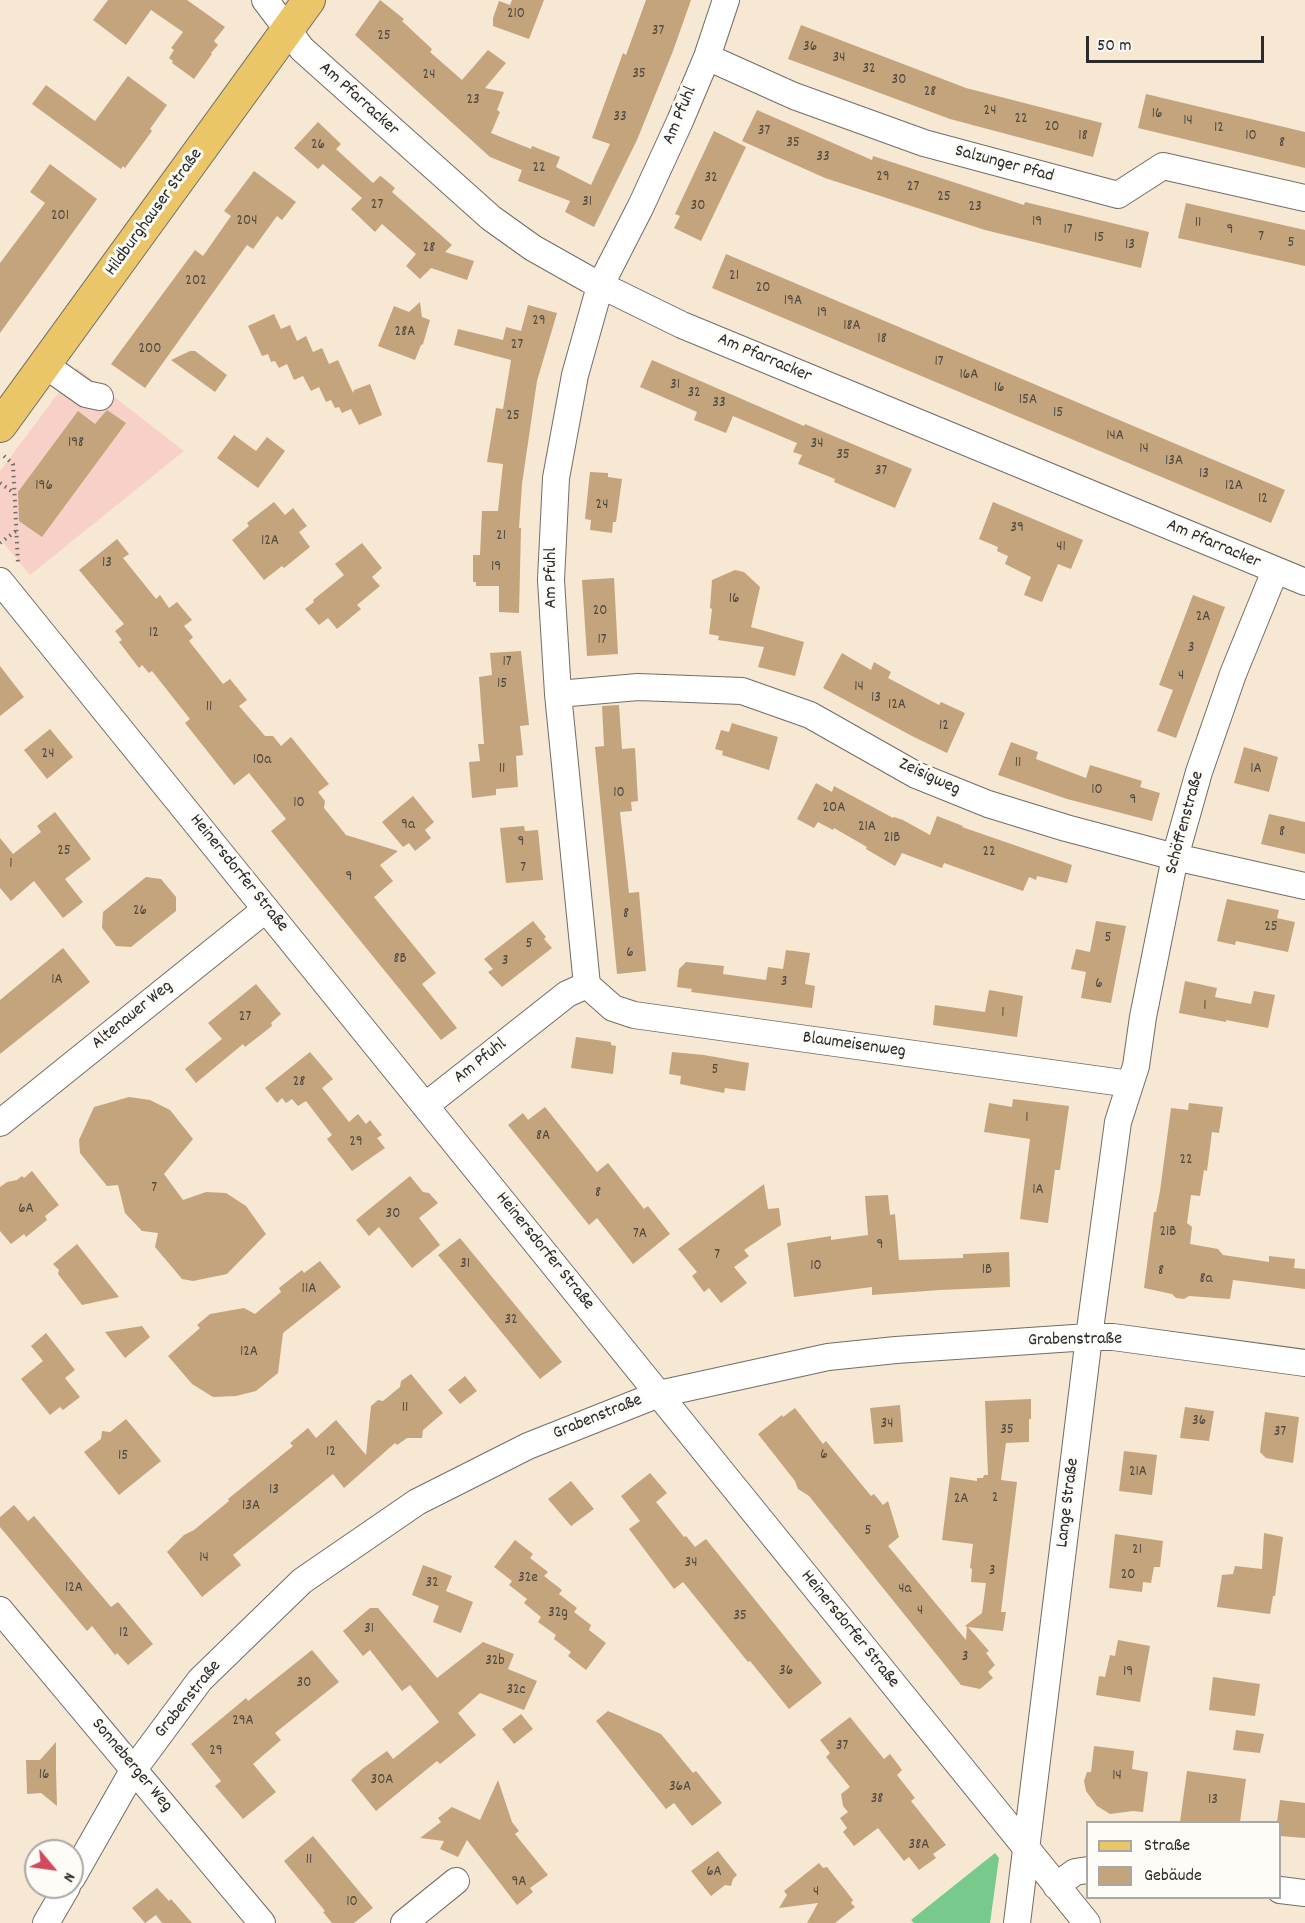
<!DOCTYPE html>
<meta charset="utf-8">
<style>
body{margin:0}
#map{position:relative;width:1305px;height:1923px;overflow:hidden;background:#f7e8d4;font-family:Dekko,sans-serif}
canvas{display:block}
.legend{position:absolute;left:1086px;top:1821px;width:195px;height:78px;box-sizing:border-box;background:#fdfcf7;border:2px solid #a9a8a5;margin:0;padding:8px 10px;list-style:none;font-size:18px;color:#2b2b2b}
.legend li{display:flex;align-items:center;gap:12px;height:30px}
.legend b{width:30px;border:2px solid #a9a8a5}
.north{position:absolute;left:24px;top:1839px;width:60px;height:60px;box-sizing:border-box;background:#fdfcf7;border:2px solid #a9a8a5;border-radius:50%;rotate:119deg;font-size:16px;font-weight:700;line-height:24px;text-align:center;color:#2b2b2b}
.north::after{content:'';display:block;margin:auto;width:21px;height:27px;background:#d1495b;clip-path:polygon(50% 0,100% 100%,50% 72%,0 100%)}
.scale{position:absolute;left:1086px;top:36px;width:178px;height:27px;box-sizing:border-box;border:3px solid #2b2b2b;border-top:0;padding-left:8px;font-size:18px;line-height:21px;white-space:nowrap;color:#2b2b2b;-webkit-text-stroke:4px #fdfcf7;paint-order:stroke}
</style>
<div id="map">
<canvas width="1305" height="1923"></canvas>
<ul class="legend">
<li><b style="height:8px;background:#eac669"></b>Straße</li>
<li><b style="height:16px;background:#c3a47c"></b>Gebäude</li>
</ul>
<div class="north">N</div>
<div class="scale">50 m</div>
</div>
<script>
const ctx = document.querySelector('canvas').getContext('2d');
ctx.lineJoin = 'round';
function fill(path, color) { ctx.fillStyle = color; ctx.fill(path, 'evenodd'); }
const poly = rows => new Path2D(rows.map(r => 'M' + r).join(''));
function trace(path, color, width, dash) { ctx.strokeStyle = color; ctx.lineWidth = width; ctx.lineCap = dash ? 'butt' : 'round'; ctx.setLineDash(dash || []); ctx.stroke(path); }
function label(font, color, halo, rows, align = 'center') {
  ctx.font = font + ' Dekko,sans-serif'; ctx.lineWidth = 6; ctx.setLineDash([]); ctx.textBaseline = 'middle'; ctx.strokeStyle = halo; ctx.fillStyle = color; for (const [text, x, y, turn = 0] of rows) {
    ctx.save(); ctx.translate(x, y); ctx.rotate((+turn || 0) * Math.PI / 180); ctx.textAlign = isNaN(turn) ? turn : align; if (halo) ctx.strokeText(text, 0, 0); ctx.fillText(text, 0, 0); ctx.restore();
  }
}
const built = poly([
 [77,368,184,451,30,575,0,539,0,471]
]);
const green = poly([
 [995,1853,999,1858,990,1923,914,1923,911,1920]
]);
const building = poly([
 [108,0,187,0,225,27,214,41,218,45,211,53,212,54,194,79,172,63,173,61,169,58,174,50,171,48,183,32,151,10,126,45,93,20],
 [380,0,404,19,402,21,432,49,430,52,462,80,488,50,506,63,485,88,504,92,497,110,500,112,491,133,531,149,532,146,560,157,556,167,591,185,610,144,592,138,623,53,626,55,646,0,691,0,673,51,637,140,594,227,565,212,570,201,518,181,522,170,490,157,355,35],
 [512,0,544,0,529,39,493,26,493,18,499,1,510,5],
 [801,25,966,88,1102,123,1093,157,950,119,788,59],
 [128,76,167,105,150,129,152,131,125,168,123,166,121,169,32,104,46,85,95,121],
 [1146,94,1305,132,1305,168,1138,128],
 [757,110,872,160,873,156,1024,205,1025,202,1149,232,1141,268,985,230,825,178,742,141],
 [318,122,341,144,336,149,373,183,380,176,382,177,395,188,392,192,452,245,445,252,474,261,467,280,431,268,420,279,406,266,416,254,382,224,375,232,351,209,362,198,323,164,318,169,294,148],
 [714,131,746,147,701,241,674,228,680,216,675,214],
 [50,164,97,199,0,333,0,263,45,203,30,192],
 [254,171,296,202,282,220,277,216,253,249,247,245,145,388,111,364,195,250,203,256,231,216,224,211],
 [1186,203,1305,230,1305,266,1178,238],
 [726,254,1285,490,1271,523,712,288],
 [420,302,422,317,430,320,423,344,421,345,415,360,378,346,394,306,409,312],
 [528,305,557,313,537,381,522,484,519,528,521,528,519,613,499,612,499,586,476,586,476,582,473,582,473,555,480,555,482,511,498,511,503,464,487,462,496,408,503,409,511,360,454,345,458,329,503,340,506,327,521,331],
 [274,314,281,329,290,325,297,341,306,336,313,352,322,348,329,364,338,360,353,393,354,390,370,384,382,415,359,425,351,409,342,413,339,407,335,408,331,400,326,402,319,387,311,391,303,376,294,380,287,364,279,368,275,361,271,362,268,354,262,356,248,326],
 [190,351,195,351,227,375,215,392,171,360],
 [652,360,804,426,805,424,912,469,895,508,834,482,835,479,798,464,802,455,793,452,797,443,733,416,726,433,694,420,697,412,640,387],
 [107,410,126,423,42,537,19,521,18,492,78,411,95,424],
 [234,435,256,451,267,437,285,451,258,488,217,458],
 [590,472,608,473,608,477,622,479,616,522,613,522,612,533,590,530,591,520,585,519],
 [274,502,285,515,293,508,307,526,299,532,310,547,284,568,282,566,264,580,232,540,249,526,247,523],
 [993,502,1083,540,1071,569,1058,564,1042,602,1024,595,1031,577,1005,564,1008,556,997,551,998,547,979,539],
 [117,539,129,554,123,558,156,599,160,595,169,608,177,602,192,620,184,626,193,637,189,641,223,684,230,679,247,700,239,706,265,736,273,736,281,746,291,737,329,784,318,792,325,801,324,808,346,835,398,851,380,865,393,881,374,897,436,973,422,984,457,1028,441,1040,271,831,286,819,266,794,249,773,234,785,185,723,190,719,152,671,149,673,142,665,139,668,119,642,122,640,115,631,124,624,79,570],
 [362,543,382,568,372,577,380,586,357,605,361,609,337,629,328,618,319,625,305,609,314,602,313,600,344,575,335,564],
 [735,570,744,572,760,587,751,627,804,642,795,676,758,667,764,647,718,640,719,636,709,634,712,609,710,608,712,580],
 [614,578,618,654,587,656,582,580],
 [1193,595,1225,607,1176,738,1157,731,1173,690,1159,685],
 [521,651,529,725,520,726,523,755,516,756,518,787,496,789,496,795,472,798,469,762,480,761,478,744,484,744,479,677,492,675,490,653],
 [842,653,871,670,874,662,891,672,888,678,939,705,941,702,965,713,947,753,912,736,823,688],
 [0,666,24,697,0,716],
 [619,705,622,749,635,748,638,801,631,802,632,811,620,812,629,893,639,892,646,971,617,974,595,747,604,746,602,706],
 [732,723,778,737,769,770,722,755,723,751,715,749,721,730,729,732],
 [50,729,73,757,47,779,24,750],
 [1011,742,1038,752,1036,759,1086,778,1090,765,1142,781,1140,787,1160,793,1152,821,1067,799,998,775],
 [1244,747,1278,757,1269,792,1234,783],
 [816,783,832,792,834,786,893,818,894,817,903,820,930,835,937,816,963,826,962,827,1072,865,1067,883,1037,876,1036,880,1029,877,1023,891,944,863,942,868,902,853,895,866,866,849,867,847,834,828,833,830,818,822,814,828,797,819],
 [413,796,434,822,425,830,431,838,415,851,409,843,403,847,382,822],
 [55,812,91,859,65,879,83,902,63,918,34,881,11,901,0,888,0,838,13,854,41,832,37,826],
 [1269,814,1305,822,1305,854,1261,844],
 [524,826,525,831,538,830,543,880,506,883,500,828],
 [146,877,161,879,176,897,176,911,131,947,116,946,102,928,103,912],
 [1227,899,1279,910,1277,918,1295,922,1288,952,1236,941,1235,945,1217,941],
 [533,921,546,937,544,939,552,948,502,987,488,972,493,969,484,959],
 [1096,921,1126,926,1111,1003,1081,998,1086,972,1071,969,1076,949,1090,952],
 [63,948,90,982,0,1054,0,1000],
 [786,950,810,953,805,984,815,986,812,1008,691,992,692,989,677,987,679,969,686,962,724,966,723,974,766,980,768,967,783,969],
 [1185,981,1217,988,1215,997,1251,1004,1254,991,1275,995,1268,1028,1226,1020,1226,1022,1179,1013],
 [256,984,281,1014,271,1023,272,1026,245,1047,243,1044,196,1083,185,1069,222,1039,208,1023],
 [989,990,1023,996,1017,1037,933,1025,935,1005,985,1012],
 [576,1037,611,1042,611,1045,616,1046,613,1074,571,1068],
 [310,1052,333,1079,322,1088,349,1122,358,1114,366,1124,370,1120,382,1135,377,1138,385,1148,352,1171,327,1139,332,1135,306,1101,298,1106,292,1099,286,1103,282,1098,277,1103,265,1088],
 [672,1052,704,1055,749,1063,745,1091,725,1088,724,1093,680,1084,681,1076,669,1074],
 [129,1097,150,1100,170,1110,193,1139,164,1174,183,1200,206,1192,226,1193,246,1206,266,1234,227,1274,193,1281,182,1279,155,1247,158,1233,142,1231,125,1213,118,1185,107,1186,80,1153,79,1140,94,1107],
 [1013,1099,1069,1106,1060,1170,1055,1170,1048,1223,1020,1219,1030,1139,984,1132,989,1103,1012,1107],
 [1189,1103,1223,1107,1219,1133,1212,1132,1207,1171,1204,1170,1200,1196,1191,1195,1187,1223,1192,1227,1190,1244,1218,1249,1223,1255,1269,1262,1269,1256,1295,1259,1294,1268,1305,1269,1305,1289,1233,1280,1230,1299,1189,1296,1184,1299,1176,1298,1172,1294,1144,1288,1154,1212,1156,1212,1160,1191,1171,1108,1188,1110],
 [545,1107,597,1172,608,1163,644,1209,648,1206,670,1234,633,1264,597,1218,589,1225,508,1125,523,1113,528,1120],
 [32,1171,59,1205,45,1216,47,1220,26,1237,24,1234,11,1244,0,1231,0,1187,7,1182,17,1180,22,1176,24,1178],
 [410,1176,423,1192,429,1193,438,1203,419,1218,440,1245,412,1268,379,1227,369,1236,356,1220],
 [764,1184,768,1209,779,1208,781,1225,744,1250,749,1256,734,1267,747,1283,721,1303,709,1288,704,1292,692,1276,697,1272,678,1249],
 [888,1195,890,1215,895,1214,899,1260,963,1258,963,1254,1009,1252,1010,1287,940,1290,872,1295,872,1287,794,1297,787,1243,831,1236,831,1240,868,1235,865,1196],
 [460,1238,562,1362,540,1379,438,1255],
 [77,1244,119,1297,82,1305,72,1292,58,1274,59,1270,53,1264],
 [320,1261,341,1287,283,1333,278,1373,256,1391,236,1396,213,1397,192,1384,168,1356,200,1328,197,1325,210,1314,244,1308,255,1314,281,1292,279,1288,302,1270,304,1273],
 [142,1326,150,1337,125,1358,105,1332],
 [46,1333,75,1370,65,1378,80,1397,63,1410,60,1407,50,1415,21,1379,43,1361,31,1346],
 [411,1374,443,1413,423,1430,422,1438,407,1438,397,1445,395,1443,344,1488,333,1474,233,1555,241,1565,202,1597,167,1552,184,1535,194,1530,229,1501,228,1499,293,1446,290,1443,308,1428,316,1438,336,1420,366,1455,371,1406,378,1400,383,1401,400,1387,401,1381],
 [465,1376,477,1391,460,1404,448,1390],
 [1031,1399,1031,1419,1029,1419,1029,1442,1006,1443,1001,1480,1017,1482,1001,1612,1006,1612,1003,1631,968,1627,989,1651,986,1653,995,1665,988,1672,993,1678,980,1689,961,1685,809,1496,798,1489,795,1481,758,1434,782,1415,783,1417,795,1408,823,1444,826,1441,871,1496,874,1494,883,1505,888,1501,899,1537,888,1546,966,1640,967,1627,965,1626,982,1613,986,1583,971,1582,972,1569,970,1568,973,1544,942,1540,950,1477,977,1481,977,1478,983,1478,984,1475,988,1475,985,1401],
 [900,1405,903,1442,874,1444,870,1408],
 [1185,1407,1214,1411,1209,1441,1180,1438],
 [1265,1412,1299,1417,1293,1463,1266,1458,1260,1452],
 [126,1419,161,1461,119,1495,84,1452,101,1439,102,1431,110,1432],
 [1124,1451,1157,1455,1152,1495,1119,1491],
 [650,1473,667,1493,656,1502,684,1537,686,1536,695,1547,706,1539,822,1683,789,1709,750,1661,748,1662,683,1582,674,1589,629,1529,640,1521,621,1496],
 [571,1481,594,1509,571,1526,548,1499],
 [14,1505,28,1521,34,1516,111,1607,118,1602,153,1644,128,1665,117,1653,115,1655,92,1626,87,1631,0,1527,0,1517],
 [1264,1533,1283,1537,1275,1596,1273,1596,1270,1614,1217,1607,1222,1575,1233,1574,1235,1566,1262,1569],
 [1115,1534,1163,1541,1160,1567,1154,1567,1151,1583,1143,1582,1142,1592,1109,1588],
 [515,1540,533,1554,530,1558,548,1572,544,1576,562,1590,559,1594,577,1608,574,1612,591,1625,589,1630,606,1643,586,1670,568,1656,571,1652,554,1639,556,1635,538,1622,541,1617,524,1603,527,1599,509,1585,512,1581,494,1567],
 [423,1565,452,1576,446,1591,473,1602,461,1633,433,1622,439,1606,412,1595],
 [370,1608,378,1608,437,1678,483,1642,514,1654,508,1669,537,1681,524,1710,480,1693,458,1713,476,1735,440,1764,437,1761,376,1811,351,1780,362,1769,387,1751,393,1759,439,1722,410,1685,402,1691,370,1650,363,1656,343,1631],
 [1118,1640,1150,1646,1140,1702,1096,1695,1099,1676,1105,1677,1110,1655,1115,1656],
 [312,1650,339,1682,275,1733,281,1740,253,1764,276,1792,243,1819,215,1786,221,1781,191,1744,246,1698,248,1701],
 [1213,1677,1260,1684,1255,1716,1209,1710],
 [608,1711,661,1734,693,1773,696,1771,722,1803,692,1826,674,1803,666,1809,596,1721],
 [521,1714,533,1729,514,1744,502,1729],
 [850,1717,884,1759,890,1754,902,1770,897,1775,915,1798,911,1801,946,1845,933,1854,936,1858,919,1870,909,1857,904,1861,878,1828,854,1846,843,1832,847,1828,840,1818,848,1812,843,1806,841,1794,850,1787,826,1757,830,1753,820,1740],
 [1236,1730,1264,1734,1260,1753,1233,1750],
 [56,1742,56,1770,57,1806,41,1793,27,1794,26,1760,40,1760],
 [1094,1746,1134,1751,1132,1769,1148,1772,1143,1812,1133,1811,1110,1814,1097,1806,1086,1791,1084,1781,1087,1772,1091,1772],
 [1187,1771,1246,1779,1240,1822,1180,1822],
 [498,1780,512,1822,519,1831,515,1834,548,1875,530,1888,533,1892,517,1905,467,1840,458,1857,440,1849,444,1841,420,1838,441,1822,438,1818,452,1807,480,1820],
 [1280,1800,1305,1803,1305,1838,1280,1836,1280,1822,1277,1822],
 [313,1836,373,1908,354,1923,332,1923,323,1912,325,1911,284,1861],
 [718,1851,737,1875,733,1879,731,1886,725,1885,711,1896,691,1871],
 [819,1863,823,1868,827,1867,853,1900,851,1903,855,1907,835,1923,807,1923,818,1903,779,1908,787,1895,784,1891],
 [157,1888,169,1901,171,1899,192,1923,162,1923,156,1915,145,1923,132,1908]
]);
const path = poly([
 [4,456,13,464,18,563,16,565],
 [0,483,14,493],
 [0,543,16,531]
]);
const minor = poly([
 [265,0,302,49,491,218,533,248,588,279,682,325,1305,582],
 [707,57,794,96,924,143,1118,195,1163,166,1305,198],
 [45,365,86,394,100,397],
 [0,581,1087,1923],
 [558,694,638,687,742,691,810,715,916,775,988,804,1066,828,1175,857,1305,886],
 [587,985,558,694,551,580,556,478,575,375,600,286,641,206,680,121,707,57,726,0],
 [587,985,613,1008,634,1015,1130,1084],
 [425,1106,567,994,587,985],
 [0,1123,266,909],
 [0,1610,262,1923],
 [72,1878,134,1769,200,1680,302,1581,417,1502,528,1446,659,1394,828,1357,896,1350,1089,1337,1113,1337,1305,1363],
 [1056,1886,1075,1872,1088,1870],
 [1280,1890,1305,1893],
 [46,1923,67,1887],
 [404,1923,456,1881],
 [1017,1923,1089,1337,1118,1122,1136,1066,1143,1017,1175,857,1199,772,1233,674,1275,571]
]);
const major = poly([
 [0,426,309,0]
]);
const numberNames = [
 ["210",516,15],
 ["37",658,32],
 ["25",384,37],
 ["36",810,48],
 ["34",839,59],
 ["32",869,70],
 ["35",639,75],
 ["24",429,76],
 ["30",899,81],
 ["28",930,93],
 ["23",473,101],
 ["24",990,112],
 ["16",1157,115],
 ["33",620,118],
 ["22",1021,120],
 ["14",1188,122],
 ["20",1052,128],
 ["12",1219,129],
 ["37",764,132],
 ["18",1083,137],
 ["10",1251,137],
 ["35",793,144],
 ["8",1282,144],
 ["26",318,146],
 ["33",823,158],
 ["22",539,169],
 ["29",883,178],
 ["32",711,179],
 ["27",913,188],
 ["25",944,198],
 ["31",587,203],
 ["27",377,206],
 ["30",698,207],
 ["23",975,208],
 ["201",60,217],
 ["204",247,222],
 ["19",1037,223],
 ["11",1198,224],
 ["17",1068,231],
 ["9",1230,231],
 ["7",1261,238],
 ["15",1099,239],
 ["5",1291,244],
 ["13",1130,246],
 ["28",429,249],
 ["21",734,277],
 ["202",196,282],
 ["20",763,289],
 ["19A",793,302],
 ["19",822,314],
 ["29",539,322],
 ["18A",852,327],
 ["28A",405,333],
 ["18",882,340],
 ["27",517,346],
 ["200",150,350],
 ["17",939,363],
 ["16A",969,376],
 ["31",675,386],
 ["16",999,389],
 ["32",694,394],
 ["15A",1028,401],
 ["33",719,404],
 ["15",1058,414],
 ["25",513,417],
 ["14A",1115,437],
 ["198",76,444],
 ["34",817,445],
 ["14",1144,450],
 ["35",843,456],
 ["13A",1174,462],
 ["37",881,472],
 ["13",1204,475],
 ["196",44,487],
 ["12A",1234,487],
 ["12",1263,500],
 ["24",602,506],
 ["39",1017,529],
 ["21",501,537],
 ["12A",270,542],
 ["41",1061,548],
 ["13",107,564],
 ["19",496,568],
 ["16",734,600],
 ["20",600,612],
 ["2A",1203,618],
 ["12",154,634],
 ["17",602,641],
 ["3",1191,649],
 ["17",507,663],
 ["4",1181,677],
 ["15",502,685],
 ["14",859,688],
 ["13",876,699],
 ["12A",897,706],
 ["11",209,708],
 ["12",944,727],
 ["24",48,755],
 ["10a",262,761],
 ["11",1018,764],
 ["11",502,770],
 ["1A",1256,770],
 ["10",1097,791],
 ["10",619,794],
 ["9",1133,801],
 ["10",299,804],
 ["20A",834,809],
 ["9a",408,826],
 ["21A",867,828],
 ["8",1282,833],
 ["21B",892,839],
 ["9",521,843],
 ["25",64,852],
 ["22",989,853],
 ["1",11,865],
 ["7",523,869],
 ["9",349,878],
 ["26",140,912],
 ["8",626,915],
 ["25",1271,928],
 ["5",1108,939],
 ["5",529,945],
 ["6",630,954],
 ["8B",400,960],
 ["3",505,962],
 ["1A",57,981],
 ["3",784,983],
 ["6",1099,985],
 ["1",1205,1007],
 ["1",1003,1014],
 ["27",245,1018],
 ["5",715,1071],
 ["28",299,1083],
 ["1",1027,1119],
 ["8A",543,1137],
 ["29",356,1143],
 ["22",1186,1161],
 ["7",154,1189],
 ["1A",1038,1191],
 ["8",598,1194],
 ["6A",26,1210],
 ["30",393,1215],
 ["21B",1168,1233],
 ["7A",640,1235],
 ["9",880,1246],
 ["7",717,1256],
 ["31",465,1265],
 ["10",816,1267],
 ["1B",987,1271],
 ["8",1161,1272],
 ["8a",1206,1280],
 ["11A",309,1290],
 ["32",511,1321],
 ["12A",249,1353],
 ["11",405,1409],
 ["36",1199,1422],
 ["34",887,1425],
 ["35",1007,1431],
 ["37",1280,1433],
 ["12",331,1453],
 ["6",824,1456],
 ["15",123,1457],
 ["21A",1138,1473],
 ["13",274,1491],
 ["2",995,1499],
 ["2A",961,1500],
 ["13A",251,1507],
 ["5",868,1532],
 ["21",1137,1551],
 ["14",204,1559],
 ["34",691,1564],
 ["3",992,1572],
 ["20",1128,1576],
 ["32e",528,1579],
 ["32",432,1584],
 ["12A",74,1589],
 ["4a",905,1590],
 ["4",920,1612],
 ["32g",558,1614],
 ["35",740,1617],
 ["31",369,1630],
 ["12",124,1634],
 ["3",965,1658],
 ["32b",495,1662],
 ["36",786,1672],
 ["19",1128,1673],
 ["30",304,1684],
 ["32c",516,1691],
 ["29A",243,1722],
 ["37",842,1747],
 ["29",216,1752],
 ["16",44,1776],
 ["14",1117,1777],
 ["30A",382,1781],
 ["36A",680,1788],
 ["38",877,1800],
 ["13",1213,1801],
 ["38A",919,1846],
 ["11",309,1861],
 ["6A",714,1873],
 ["9A",519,1883],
 ["4",816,1893],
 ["10",352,1903]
];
const streetNames = [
 ["Am Pfarracker",358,100,42],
 ["Am Pfuhl",681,116,-67],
 ["Salzunger Pfad",1004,165,15],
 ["Hildburghauser Straße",155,213,-54],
 ["Am Pfarracker",764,359,23],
 ["Am Pfarracker",1213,545,23],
 ["Am Pfuhl",553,578,-90],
 ["Zeisigweg",929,778,25],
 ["Schöffenstraße",1186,823,-75],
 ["Heinersdorfer Straße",238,874,51],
 ["Altenauer Weg",133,1016,-39],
 ["Blaumeisenweg",854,1046,8],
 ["Am Pfuhl",481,1062,-38],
 ["Heinersdorfer Straße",544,1252,51],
 ["Grabenstraße",1075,1341,-1],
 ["Grabenstraße",598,1418,-22],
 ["Lange Straße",1069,1503,-83],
 ["Heinersdorfer Straße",849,1630,51],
 ["Grabenstraße",189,1700,-51],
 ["Sonneberger Weg",131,1766,50]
];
fill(built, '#f7d1c7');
fill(green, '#78ca8c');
fill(building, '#c3a47c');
trace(minor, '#726d66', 28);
trace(major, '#726d66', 34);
trace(path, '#726d66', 4, [1.5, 4.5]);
trace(minor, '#fff', 26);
trace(major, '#eac669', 32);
label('15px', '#51493f', null, numberNames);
label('18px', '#2b2b2b', '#fdfcf7', streetNames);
</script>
